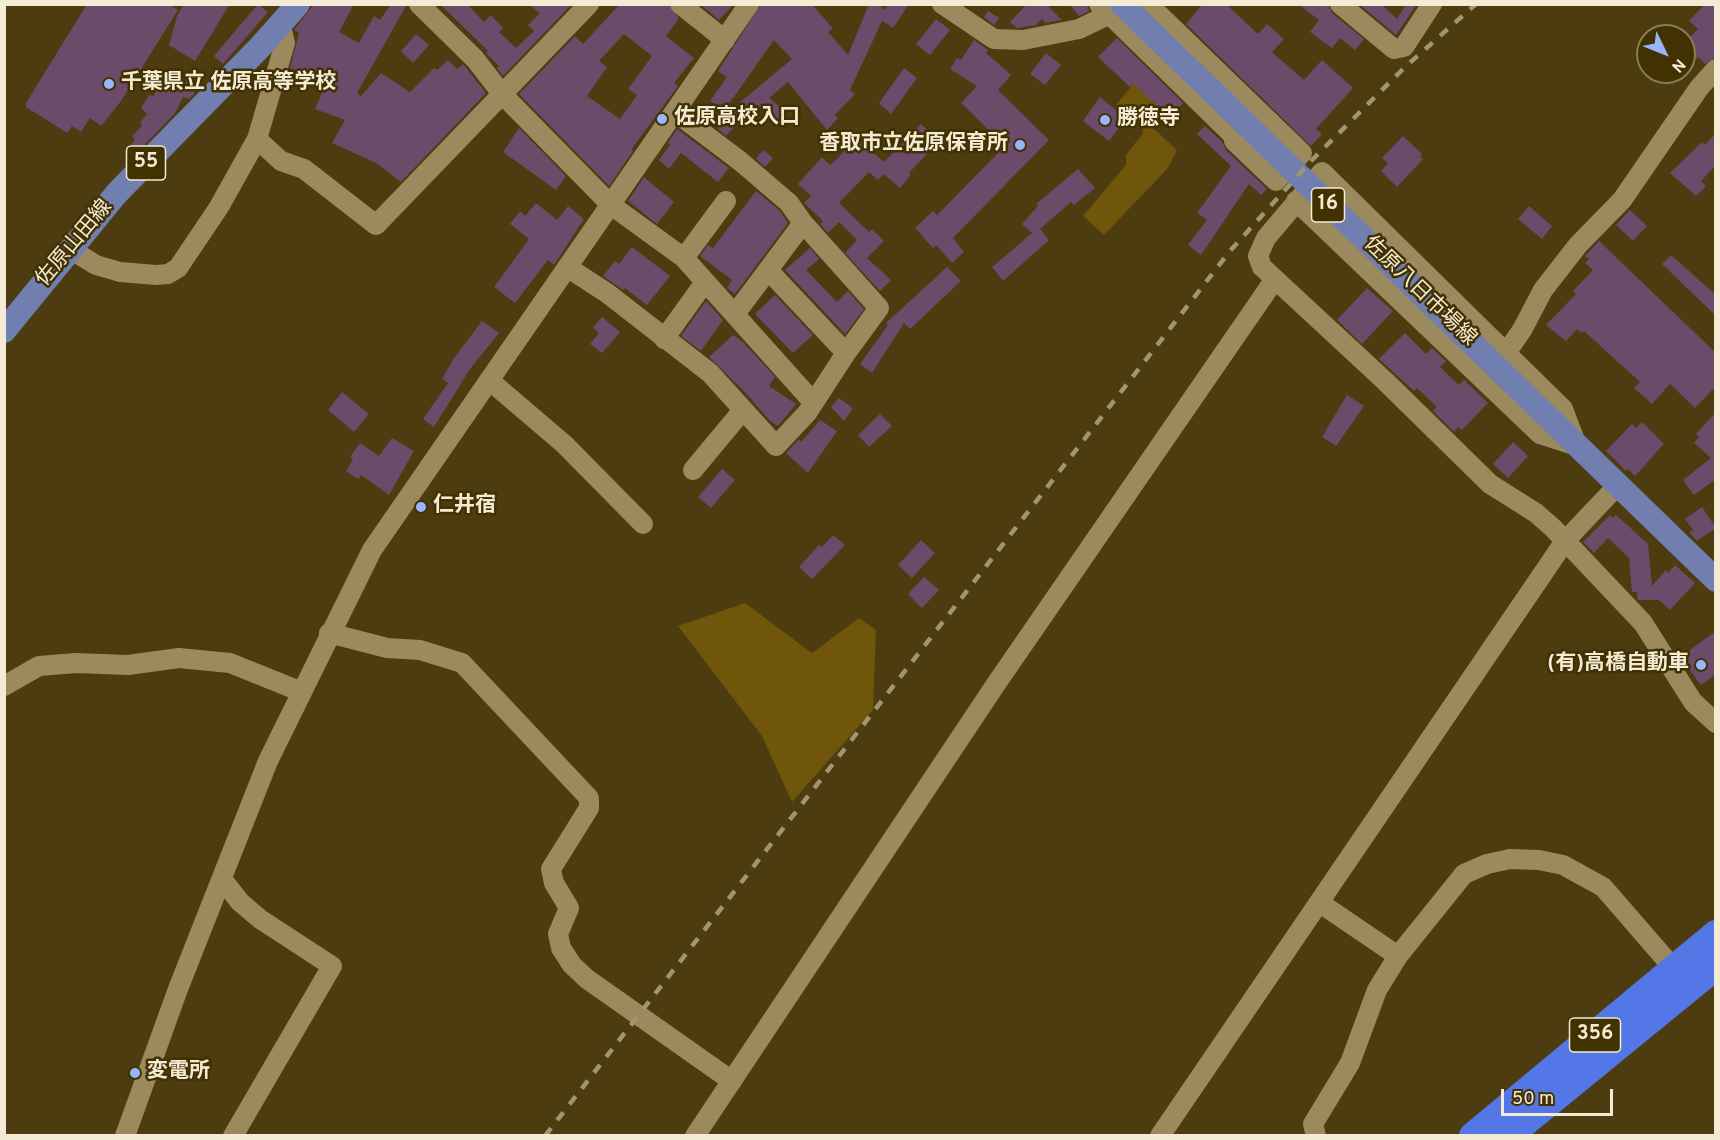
<!DOCTYPE html>
<meta charset="utf-8">
<style>
body{margin:0}
#map{position:relative;width:1720px;height:1140px;overflow:hidden;background:#4d3c0f;font-family:Overpass,sans-serif}
canvas{display:block}
.frame{position:absolute;inset:0;border:6px solid #f4ebd4;pointer-events:none}
.north{position:absolute;left:1636px;top:24px;width:60px;height:60px;box-sizing:border-box;background:#423202;border:2px solid #897c56;border-radius:50%;rotate:133deg;font-size:16px;font-weight:700;line-height:24px;text-align:center;color:#f4ebd4}
.north::after{content:'';display:block;margin:auto;width:21px;height:27px;background:#99b5fd;clip-path:polygon(50% 0,100% 100%,50% 72%,0 100%)}
.scale{position:absolute;left:1501px;top:1089px;width:112px;height:27px;box-sizing:border-box;border:3px solid #f4ebd4;border-top:0;padding-left:8px;font-size:18px;line-height:21px;white-space:nowrap;color:#f4ebd4;-webkit-text-stroke:4px #423202;paint-order:stroke}
</style>
<div id="map">
<canvas width="1720" height="1140"></canvas>
<div class="frame"></div>
<div class="north">N</div>
<div class="scale">50 m</div>
</div>
<script>
const ctx = document.querySelector('canvas').getContext('2d');
ctx.lineJoin = 'round';
function fill(path, color) { ctx.fillStyle = color; ctx.fill(path, 'evenodd'); }
const poly = rows => new Path2D(rows.map(r => 'M' + r).join(''));
function trace(path, color, width, dash) { ctx.strokeStyle = color; ctx.lineWidth = width; ctx.lineCap = dash ? 'butt' : 'round'; ctx.setLineDash(dash || []); ctx.stroke(path); }
function label(font, color, halo, rows, align = 'center') {
  ctx.font = font + ' Overpass,"Noto Sans JP",sans-serif'; ctx.lineWidth = 5; ctx.setLineDash([]); ctx.textBaseline = 'middle'; ctx.strokeStyle = halo; ctx.fillStyle = color; for (const [text, x, y, turn = 0] of rows) {
    ctx.save(); ctx.translate(x, y); ctx.rotate((+turn || 0) * Math.PI / 180); ctx.textAlign = isNaN(turn) ? turn : align; if (halo) ctx.strokeText(text, 0, 0); ctx.fillText(text, 0, 0); ctx.restore();
  }
}
const green = poly([
 [1134,83,1162,105,1152,127,1177,150,1168,168,1104,235,1083,216,1126,165,1126,155,1143,133,1143,126,1116,105],
 [745,603,812,653,859,618,876,630,873,710,792,802,762,736,678,626]
]);
const building = poly([
 [87,4,168,4,178,10,121,101,101,126,90,118,81,132,72,126,67,133,26,107,26,103],
 [184,4,230,4,195,61,169,45,177,16],
 [258,4,268,12,223,64,214,56],
 [314,4,354,4,339,32,359,43,374,16,380,20,391,4,407,4,357,93,361,96,381,73,410,92,434,68,437,70,448,60,457,69,463,64,486,93,401,182,376,163,332,143,345,120,315,109,328,79,305,69,303,74,290,68,299,33,294,30],
 [440,4,467,4,484,22,491,15,503,28,499,32,516,48,534,31,528,25,540,13,528,4,572,4,503,76,497,68,499,66,486,53,488,51],
 [620,4,668,4,679,18,666,36,694,58,674,83,678,86,631,150,633,151,609,186,519,94,575,36,583,44],
 [624,34,652,56,628,89,637,95,620,119,587,96,607,67,599,61],
 [700,4,734,4,719,20],
 [761,4,812,4,833,29,828,32,848,55,869,4,877,4,885,10,888,4,909,4,893,28,882,21,850,90,855,94,835,115,838,118,827,130,788,82,769,98,785,111,776,122,756,104,726,136,717,128,727,113,792,59,774,40,724,111,710,101,727,77,718,71],
 [1027,4,1046,4,1062,20,1045,23,1042,19,1036,25,1017,28,1010,22],
 [1069,4,1087,4,1089,11,1079,16],
 [1203,4,1226,4,1258,34,1267,24,1284,39,1272,52,1304,80,1322,60,1353,88,1316,129,1322,134,1311,146,1186,24],
 [1298,4,1328,4,1332,13,1364,39,1355,50,1340,38,1332,48,1310,32,1319,20],
 [1359,4,1381,4,1397,19,1406,4,1417,4,1396,35],
 [1705,4,1716,4,1716,57,1705,64,1698,57,1684,72,1684,43,1698,29,1689,21],
 [988,11,999,18,994,25,984,17],
 [936,19,950,30,930,55,916,44],
 [416,34,429,45,413,63,401,51],
 [1117,38,1183,103,1174,114,1165,106,1161,109,1133,84,1130,87,1098,57],
 [974,40,988,50,986,53,1011,75,998,90,1049,140,953,238,964,252,952,263,936,245,933,248,915,228,933,211,937,215,1005,146,961,103,977,86,950,69,957,58,961,60],
 [1046,53,1061,65,1045,85,1030,74],
 [904,68,917,78,891,114,879,103],
 [161,74,197,85,194,94,189,99,183,97,175,113,134,156,127,151,135,139,132,136,142,126,140,123,147,114,141,108,149,95,154,96],
 [1100,97,1126,118,1109,141,1083,121],
 [921,124,939,141,909,173,911,175,900,188,884,174,878,180,869,172,839,203,869,232,872,229,884,241,867,258,891,280,880,291,845,253,857,240,839,222,828,233,820,224,823,221,804,203,811,196,798,184,822,157,830,165,839,157,859,132,870,143,867,147,884,162],
 [1205,126,1222,142,1226,150,1267,189,1261,195,1249,184,1201,255,1188,245,1207,220,1197,213,1231,166,1197,134],
 [519,128,566,176,556,190,503,152],
 [677,129,729,168,718,182,681,153,669,169,659,160,670,145,668,143],
 [1716,133,1716,165,1701,181,1706,186,1696,196,1670,173,1702,142,1705,145],
 [1403,136,1422,154,1420,157,1423,159,1397,187,1381,171,1388,163,1382,158],
 [763,150,773,158,765,167,756,159],
 [1078,169,1095,188,1074,205,1071,202,1040,229,1049,240,1003,281,992,267,1032,233,1022,224,1038,206,1036,204],
 [644,177,674,202,657,224,628,201],
 [756,191,780,211,788,223,735,294,727,288,732,280,700,256,708,245,713,248],
 [536,203,557,220,568,206,584,219,554,265,548,260,515,303,494,287,529,239,510,224,520,211,525,216],
 [1529,206,1552,226,1542,239,1518,219],
 [1630,210,1647,226,1633,241,1616,225],
 [1599,241,1716,353,1716,386,1695,408,1670,384,1652,404,1634,388,1640,382,1584,331,1582,333,1577,329,1566,341,1546,325,1576,294,1573,291,1593,270,1585,263,1589,259,1585,256],
 [632,247,670,276,647,305,625,288,623,290,603,276,615,261,619,264],
 [810,248,819,259,806,270,837,302,848,291,864,309,845,334,785,270],
 [1671,255,1716,295,1716,316,1662,264],
 [947,267,961,281,910,329,904,323,872,373,860,364,888,325,886,323],
 [1367,288,1393,311,1362,344,1337,320],
 [775,295,813,335,793,353,755,314],
 [706,301,723,320,701,351,681,336],
 [602,317,620,332,602,353,590,344,599,333,593,327],
 [482,321,499,333,470,369,434,427,423,419,448,383,442,379,454,358],
 [1405,333,1426,354,1432,348,1446,361,1440,367,1459,385,1464,380,1488,403,1462,430,1458,427,1454,432,1433,411,1437,407,1417,388,1414,391,1379,359],
 [733,335,743,342,775,377,769,386,796,404,778,426,769,420,746,393,709,357],
 [342,392,369,414,354,432,328,410],
 [1347,395,1364,406,1336,446,1322,437],
 [839,398,853,408,844,421,831,407],
 [1716,412,1716,479,1694,495,1683,480,1711,458,1694,443,1699,437,1696,434],
 [880,414,892,426,869,447,858,435],
 [820,420,837,431,808,473,786,453,799,439,801,442],
 [1642,422,1664,444,1635,476,1628,469,1626,471,1606,451,1632,424,1636,428],
 [392,438,414,451,389,495,361,475,358,479,346,471,353,459,350,457,360,443,379,456],
 [1513,442,1528,456,1508,478,1493,464],
 [722,469,735,480,711,508,698,497],
 [1702,507,1716,528,1697,541,1689,532,1693,530,1685,519],
 [1610,515,1613,518,1616,515,1648,544,1652,586,1666,570,1668,573,1675,565,1695,583,1670,610,1659,600,1638,600,1637,592,1632,592,1629,558,1608,538,1594,553,1583,542],
 [833,535,845,545,812,579,799,567,819,545,822,547],
 [921,540,935,553,912,578,898,565],
 [924,577,939,590,922,608,908,594],
 [1716,631,1716,674,1701,685,1680,657]
]);
const minor = poly([
 [419,4,475,59,502,94,611,205,684,258,813,402],
 [680,4,725,40],
 [942,4,994,39,1023,40,1079,29,1108,15],
 [1099,4,1236,138,1234,141,1276,181,1302,153,1148,4],
 [1340,4,1394,49,1404,47,1432,4],
 [675,112,740,161,789,203,803,223],
 [257,139,281,161,304,169,376,225,589,4],
 [1296,201,1540,434,1577,446,1563,409,1506,353,1522,330,1543,290,1578,245,1622,200,1699,88,1716,69],
 [70,249,96,265,120,272,156,275,168,274,178,268,219,207,257,139,285,43,280,23],
 [684,258,726,201],
 [567,267,607,293,710,373,776,446,807,413,846,353,768,270,735,314],
 [768,270,803,223,879,308,846,353],
 [664,339,705,282],
 [1506,353,1322,172,1266,238,1258,256,1262,267,1386,382,1490,484,1536,513,1553,528,1643,623,1693,702,1716,723],
 [489,380,564,444,643,524],
 [693,470,743,410],
 [329,633,387,648,420,650,462,663,589,798,589,808,551,869,554,883,569,908,558,934,561,948,572,965,587,979,732,1081],
 [4,686,39,666,76,663,128,665,179,658,230,663,302,692],
 [222,879,240,902,260,919,332,966,233,1136],
 [1320,903,1398,956],
 [125,1136,178,989,268,761,372,550,749,4],
 [695,1136,996,684,1275,279],
 [1160,1136,1565,541,1618,485],
 [1316,1136,1313,1124,1350,1063,1377,990,1398,956,1464,874,1487,864,1510,859,1539,860,1563,865,1603,887,1675,970]
]);
const major = poly([
 [1122,4,1716,580],
 [4,331,117,193,261,46,298,4]
]);
const highway = poly([
 [1473,1136,1716,934],
 [1508,1136,1716,966]
]);
const rail = poly([
 [545,1136,1230,251,1311,161,1404,68,1476,4]
]);
const markers = [
 [109,84,6,"#99b5fd"],
 [662,119,6,"#99b5fd"],
 [1105,120,6,"#99b5fd"],
 [1020,145,6,"#99b5fd"],
 [421,507,6,"#99b5fd"],
 [1701,665,6,"#99b5fd"],
 [135,1073,6,"#99b5fd"]
];
const shields = [
 [146,163,39],
 [1328,205,33],
 [1595,1035,51]
];
const shieldNames = [
 ["55",146,163],
 ["16",1328,205],
 ["356",1595,1035]
];
const poiNames = [
 ["千葉県立 佐原高等学校",121,84],
 ["佐原高校入口",674,119],
 ["勝徳寺",1117,120],
 ["香取市立佐原保育所",1008,145,"right"],
 ["仁井宿",433,507],
 ["(有)高橋自動車",1689,665,"right"],
 ["変電所",147,1073]
];
const streetNames = [
 ["佐原山田線",75,244,-50],
 ["佐原八日市場線",1419,292,44]
];
fill(green, '#6f560a');
fill(building, '#6b4a6a');
trace(minor, '#9c895d', 20);
trace(major, '#717eb0', 24);
trace(highway, '#5477e7', 28);
trace(rail, '#a29573', 4.5, [10, 10]);
for (const [x, y, r, color] of markers) { const dot = new Path2D(); dot.arc(x, y, r, 0, 2 * Math.PI); ctx.fillStyle = color; ctx.fill(dot); trace(dot, '#423202', 2); }
for (const [x, y, w] of shields) { const box = new Path2D(); box.roundRect(x - w / 2, y - 17, w, 34, 4.5); ctx.fillStyle = '#423202'; ctx.fill(box); trace(box, '#f4ebd4', 1.5); }
label('bold 20px', '#f4ebd4', null, shieldNames);
label('bold 21px', '#f4ebd4', '#423202', poiNames, 'left');
label('21px', '#f4ebd4', '#423202', streetNames);
</script>
